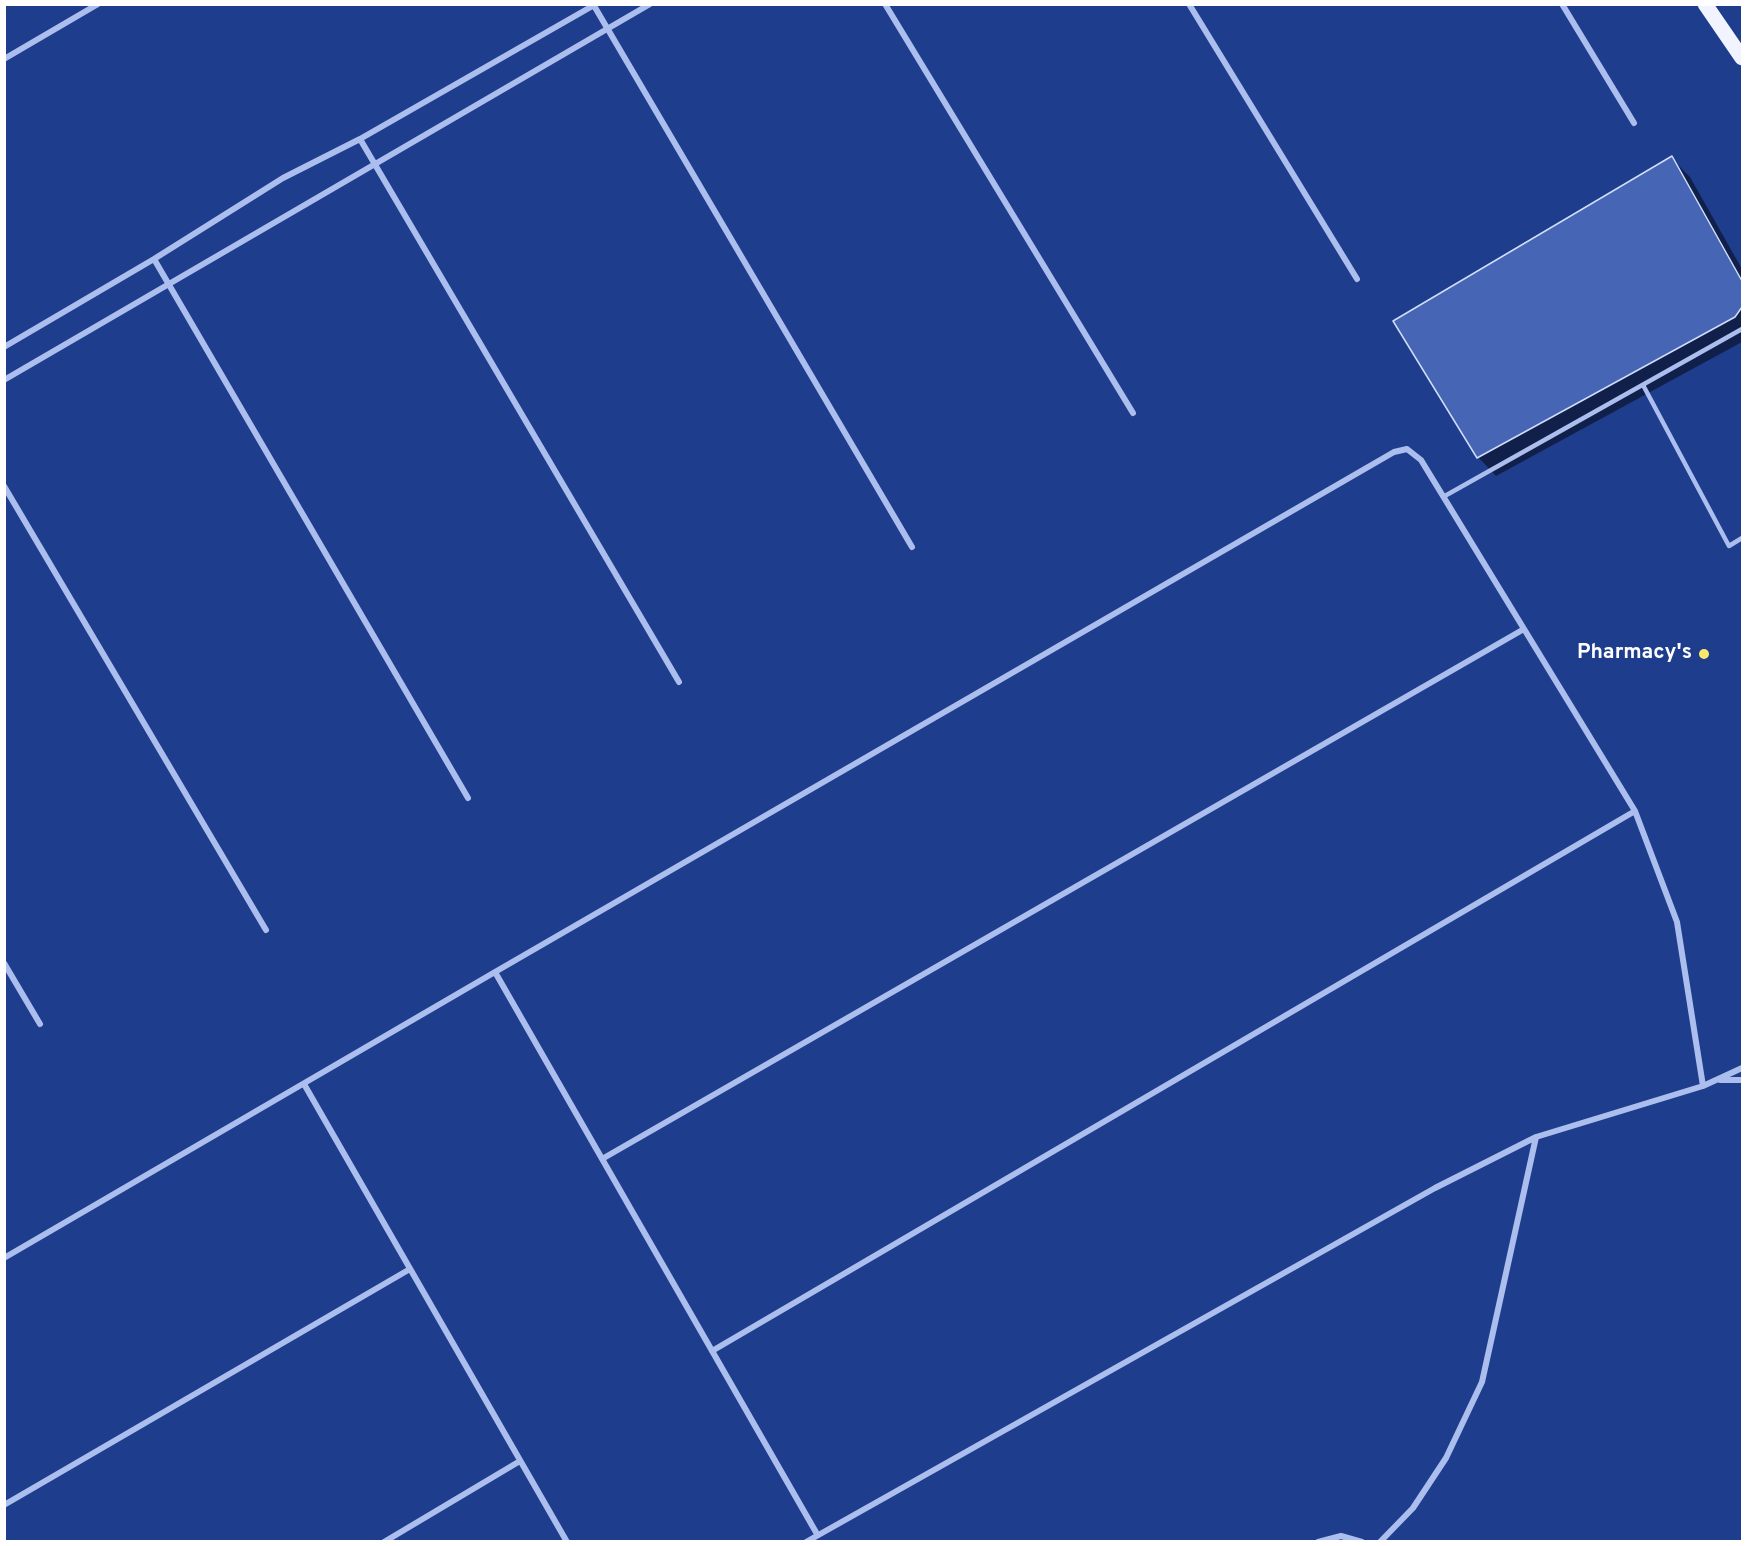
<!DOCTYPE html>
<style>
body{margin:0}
#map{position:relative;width:1747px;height:1546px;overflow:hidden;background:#1e3d8d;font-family:Overpass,sans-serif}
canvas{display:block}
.frame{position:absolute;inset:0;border:6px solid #fff;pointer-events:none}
</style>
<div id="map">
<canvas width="1747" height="1546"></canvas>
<div class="frame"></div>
</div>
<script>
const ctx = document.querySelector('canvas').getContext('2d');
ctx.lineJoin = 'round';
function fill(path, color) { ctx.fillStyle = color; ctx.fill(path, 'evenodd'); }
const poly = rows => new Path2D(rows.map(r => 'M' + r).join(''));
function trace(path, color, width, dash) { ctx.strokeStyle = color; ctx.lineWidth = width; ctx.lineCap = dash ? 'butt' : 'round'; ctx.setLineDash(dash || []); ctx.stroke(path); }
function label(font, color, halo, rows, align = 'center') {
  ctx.font = font + ' Overpass,sans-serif'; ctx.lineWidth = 4.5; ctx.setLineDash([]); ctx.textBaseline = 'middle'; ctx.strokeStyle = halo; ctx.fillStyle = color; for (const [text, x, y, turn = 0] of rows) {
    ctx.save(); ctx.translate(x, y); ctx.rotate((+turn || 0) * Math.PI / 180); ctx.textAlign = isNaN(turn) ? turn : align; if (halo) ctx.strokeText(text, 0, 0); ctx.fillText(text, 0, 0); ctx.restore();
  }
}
const shadow = poly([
 [1671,158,1690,177,1742,269,1742,342,1496,476,1478,457]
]);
const building = poly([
 [1672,156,1742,281,1742,307,1735,317,1477,458,1393,321,1672,156]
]);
const lane = poly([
 [1643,385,1729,546,1742,538],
 [1443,497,1742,329]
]);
const street = poly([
 [593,4,912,547],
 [885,4,1133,413],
 [1189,4,1357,279],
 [1562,4,1634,123],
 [4,59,98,4],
 [360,139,679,682],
 [154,259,468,798],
 [4,347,154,259,283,178,360,139,596,4],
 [4,380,650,4],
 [4,486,266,930],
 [4,963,40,1024],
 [1720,1080,1742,1080],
 [304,1084,567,1542],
 [602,1159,1524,629],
 [4,1258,495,972],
 [712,1351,1635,811],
 [4,1505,410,1269],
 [817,1534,495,972,1394,452,1407,449,1421,460,1635,811,1677,922,1703,1086,1742,1068],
 [384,1542,520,1461],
 [806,1542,1435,1188,1536,1137,1703,1086],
 [1318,1542,1341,1536,1362,1542],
 [1380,1542,1413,1508,1446,1458,1482,1382,1536,1137]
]);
const primary = poly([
 [1705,4,1742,58]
]);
const markers = [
 [1704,654,6,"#fce96a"]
];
const poiNames = [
 ["Pharmacy's",1692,654]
];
fill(shadow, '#0007');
fill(building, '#4666b5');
trace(building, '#d1ddf9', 1.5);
trace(lane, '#abbeed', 4.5);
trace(street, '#abbeed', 6);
trace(primary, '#f1f4ff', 15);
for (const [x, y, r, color] of markers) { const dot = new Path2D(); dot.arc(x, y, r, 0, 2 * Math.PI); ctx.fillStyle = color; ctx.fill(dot); trace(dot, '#1e3d8d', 2); }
label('bold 21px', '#fff', '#1e3d8d', poiNames, 'right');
</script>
